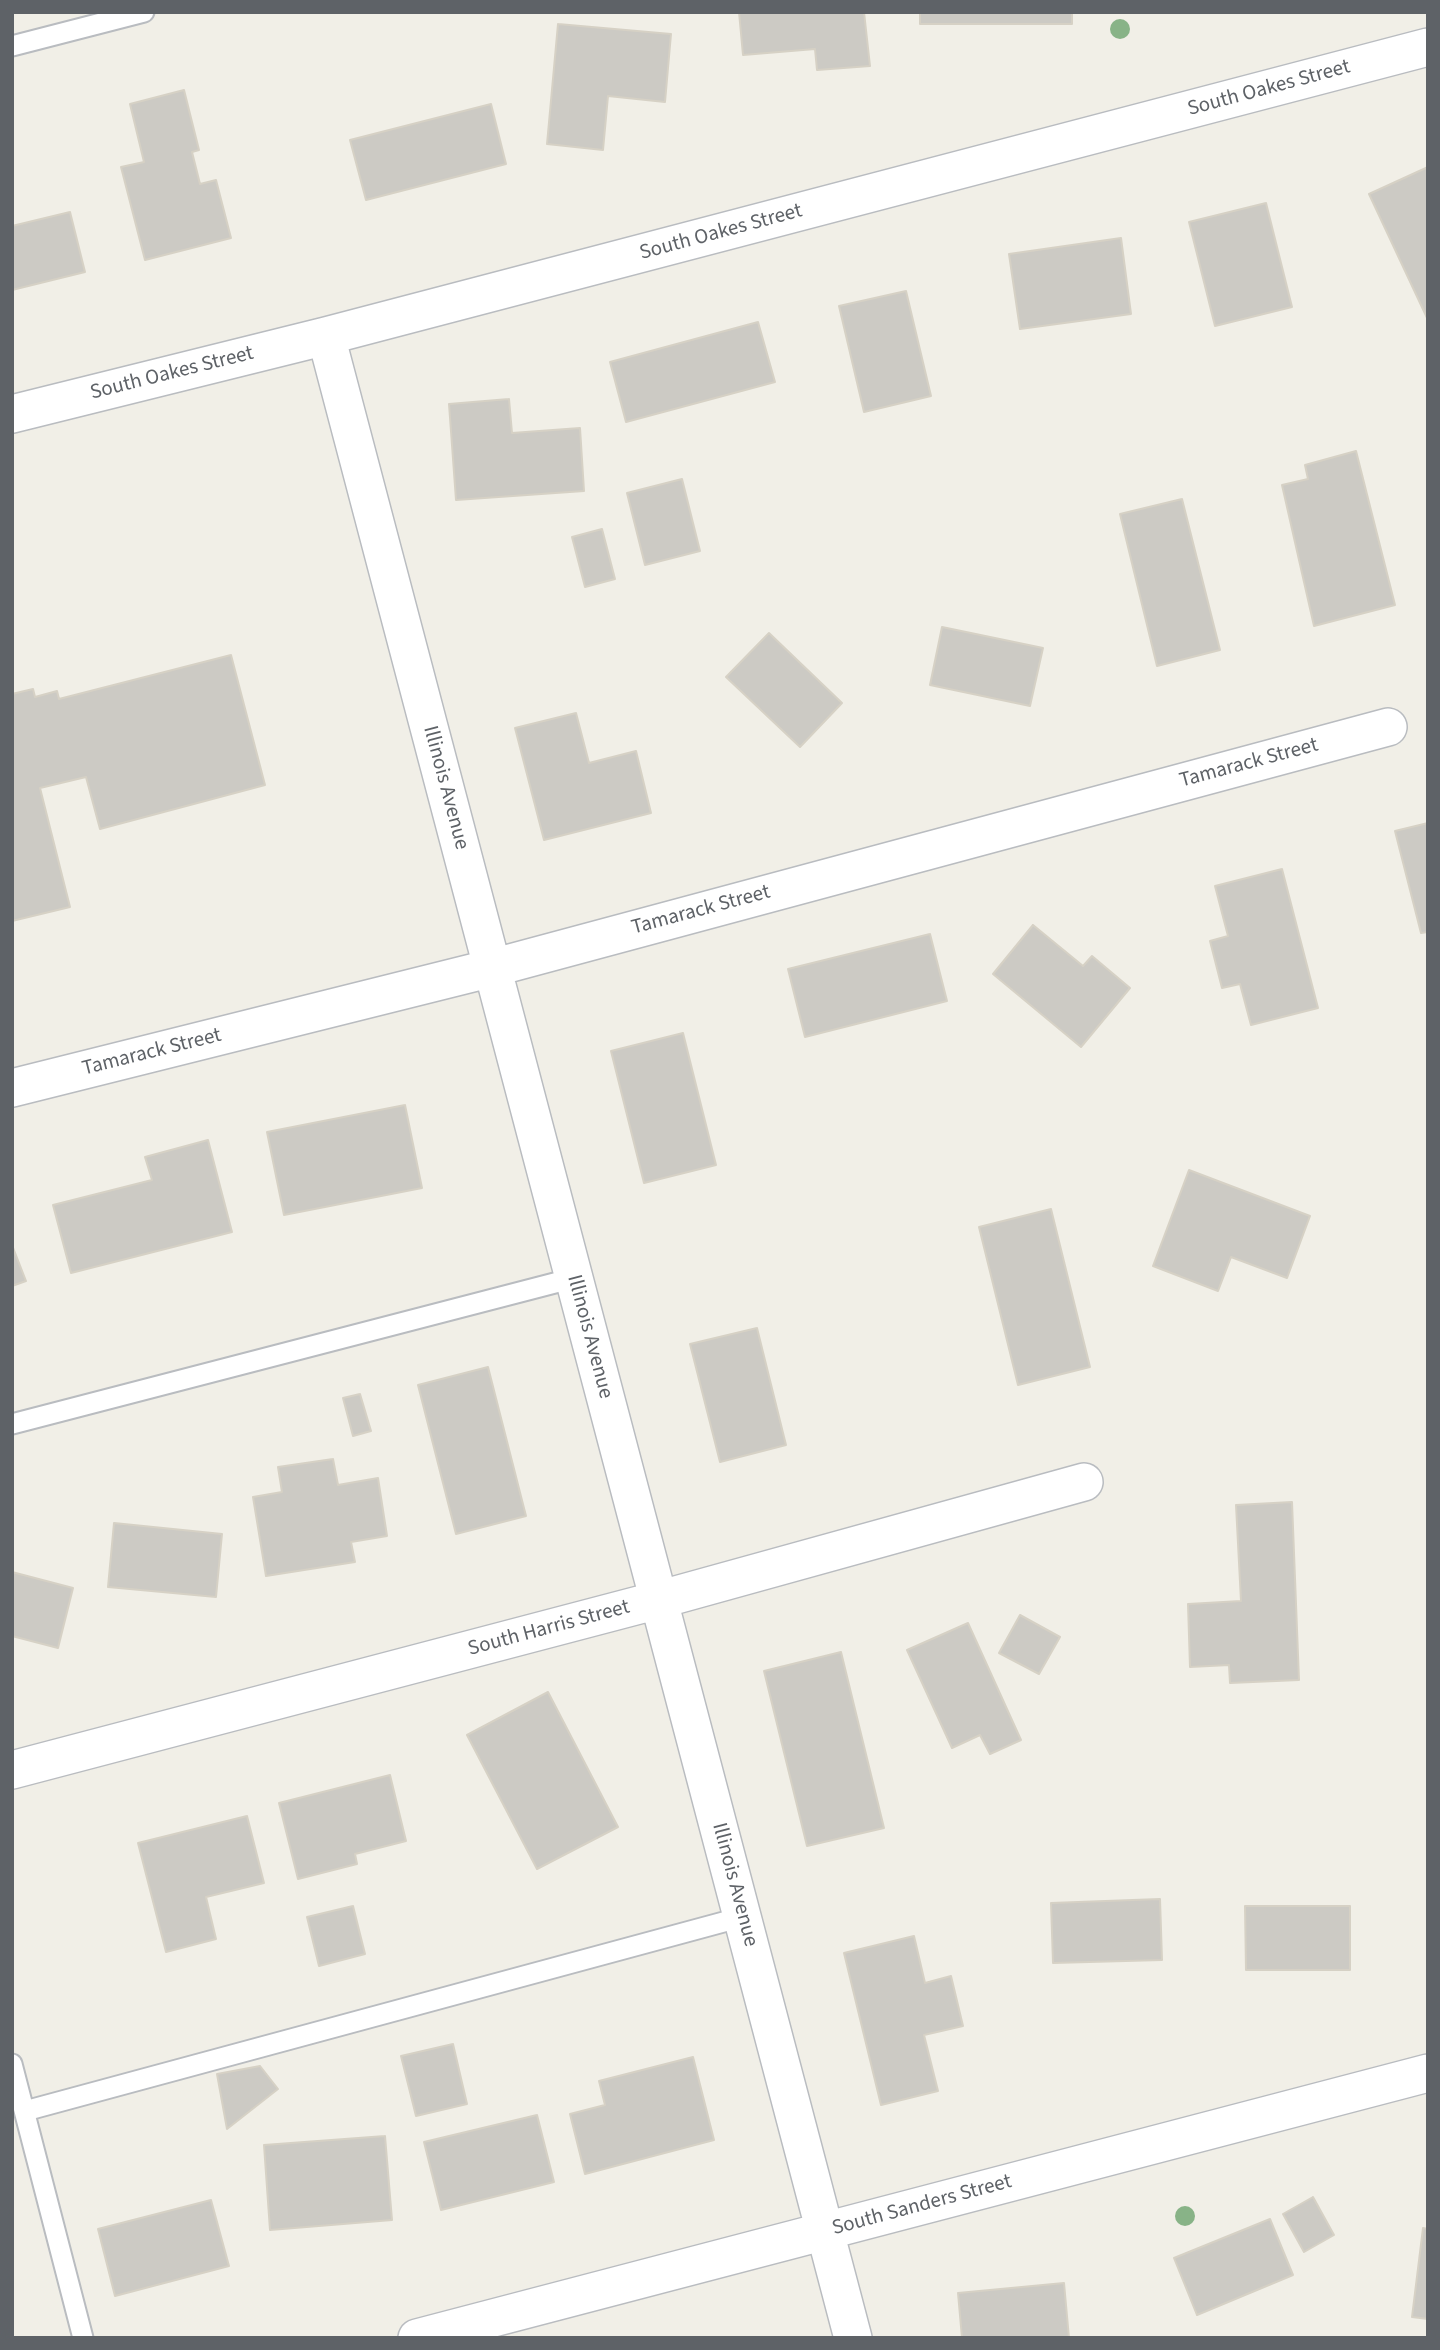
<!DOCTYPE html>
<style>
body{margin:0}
#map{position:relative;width:1440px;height:2350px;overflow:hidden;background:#f1efe7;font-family:"Source Sans 3",sans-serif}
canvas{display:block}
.frame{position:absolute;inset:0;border:14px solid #5e6267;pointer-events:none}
</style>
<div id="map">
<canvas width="1440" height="2350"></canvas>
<div class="frame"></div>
</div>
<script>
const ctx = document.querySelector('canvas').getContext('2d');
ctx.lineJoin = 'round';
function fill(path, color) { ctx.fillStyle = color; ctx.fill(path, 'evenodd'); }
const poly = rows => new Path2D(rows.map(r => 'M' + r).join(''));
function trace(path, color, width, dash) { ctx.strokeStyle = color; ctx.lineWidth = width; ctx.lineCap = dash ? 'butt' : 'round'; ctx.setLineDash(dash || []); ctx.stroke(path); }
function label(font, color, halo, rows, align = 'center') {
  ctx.font = font + ' "Source Sans 3",sans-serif'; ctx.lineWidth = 7; ctx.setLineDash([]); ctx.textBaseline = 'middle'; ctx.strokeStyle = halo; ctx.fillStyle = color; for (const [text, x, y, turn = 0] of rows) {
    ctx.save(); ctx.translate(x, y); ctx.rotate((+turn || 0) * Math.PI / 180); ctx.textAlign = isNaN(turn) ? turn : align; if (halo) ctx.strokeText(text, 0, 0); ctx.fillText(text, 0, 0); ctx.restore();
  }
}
const building = poly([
 [739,12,864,12,870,66,817,70,815,49,743,55,739,12],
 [920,12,1072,12,1072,24,920,24,920,12],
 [558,24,671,34,665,102,608,96,603,150,547,144,558,24],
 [184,90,199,150,192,152,200,184,216,180,231,238,145,260,121,167,144,162,130,104,184,90],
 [491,104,506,164,366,200,350,140,491,104],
 [1428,167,1428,320,1369,194,1428,167],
 [1266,203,1292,307,1215,326,1189,222,1266,203],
 [70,212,85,272,12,290,12,226,70,212],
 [1121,238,1131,314,1020,329,1009,254,1121,238],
 [906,291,931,396,864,412,839,306,906,291],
 [758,322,775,382,626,422,610,362,758,322],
 [509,399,512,433,580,428,584,491,456,500,449,404,509,399],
 [1356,451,1395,605,1314,626,1282,485,1308,479,1305,465,1356,451],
 [682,479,700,551,645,565,627,493,682,479],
 [1182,499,1220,650,1157,666,1120,514,1182,499],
 [602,529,615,579,585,587,572,537,602,529],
 [942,627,1043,648,1030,706,930,685,942,627],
 [769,633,842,703,800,747,726,677,769,633],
 [231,655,265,785,100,829,86,777,40,788,70,907,12,921,12,694,33,689,35,697,57,691,59,699,231,655],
 [576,713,589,763,636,751,651,813,544,840,515,728,576,713],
 [1428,823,1428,932,1421,933,1395,831,1428,823],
 [1282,869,1318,1008,1251,1025,1240,984,1222,988,1210,941,1228,936,1215,886,1282,869],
 [1033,925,1083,966,1092,956,1130,988,1081,1047,993,974,1033,925],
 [930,934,947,1001,805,1037,788,969,930,934],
 [683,1033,716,1165,644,1183,611,1051,683,1033],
 [405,1105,422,1188,284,1215,267,1132,405,1105],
 [208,1140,232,1232,71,1273,53,1205,152,1180,145,1157,208,1140],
 [1189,1170,1310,1216,1287,1278,1231,1257,1218,1291,1153,1266,1189,1170],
 [1051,1209,1090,1367,1018,1385,979,1227,1051,1209],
 [12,1245,26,1281,12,1286,12,1245],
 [757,1328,786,1445,720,1462,690,1344,757,1328],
 [488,1367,526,1516,456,1534,418,1385,488,1367],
 [360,1394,371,1431,353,1436,343,1398,360,1394],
 [333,1459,338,1485,378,1478,387,1536,351,1542,355,1562,266,1576,253,1497,282,1492,278,1467,333,1459],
 [1292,1502,1299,1680,1230,1683,1229,1665,1190,1667,1188,1604,1241,1601,1236,1505,1292,1502],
 [114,1523,222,1534,216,1597,108,1587,114,1523],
 [12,1572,73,1588,58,1648,12,1636,12,1572],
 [1020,1615,1060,1637,1039,1674,999,1653,1020,1615],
 [968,1623,1021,1740,990,1754,980,1735,952,1748,907,1650,968,1623],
 [841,1652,884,1828,807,1846,764,1671,841,1652],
 [548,1692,618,1827,537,1869,467,1735,548,1692],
 [390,1775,406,1841,355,1854,357,1864,298,1879,279,1803,390,1775],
 [247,1816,264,1883,206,1897,216,1939,166,1952,138,1843,247,1816],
 [1160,1899,1162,1960,1053,1963,1051,1903,1160,1899],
 [353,1906,365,1954,319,1966,307,1917,353,1906],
 [1245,1906,1350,1906,1350,1970,1246,1970,1245,1906],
 [914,1936,925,1983,951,1976,963,2026,924,2035,938,2091,881,2105,844,1953,914,1936],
 [453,2044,467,2104,416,2116,401,2056,453,2044],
 [693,2057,714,2140,585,2174,570,2114,605,2105,599,2081,693,2057],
 [260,2066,278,2089,227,2129,217,2074,260,2066],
 [537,2115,554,2182,441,2210,424,2142,537,2115],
 [385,2136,392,2220,270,2230,264,2145,385,2136],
 [1313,2197,1334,2235,1304,2252,1283,2214,1313,2197],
 [211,2200,229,2266,115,2296,98,2229,211,2200],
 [1270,2219,1293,2275,1197,2315,1174,2258,1270,2219],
 [1423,2228,1428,2229,1428,2319,1412,2317,1423,2228],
 [1064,2283,1069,2338,962,2338,958,2293,1064,2283]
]);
const lane = poly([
 [12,46,144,12],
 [12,1424,574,1278],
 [12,2064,83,2338],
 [25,2111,742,1917]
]);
const street = poly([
 [326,336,853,2338],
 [12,414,326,336,1428,47],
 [12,1088,492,968,1388,727],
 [12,1770,658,1600,1084,1482],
 [417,2338,1428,2073]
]);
const trees = [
 [1120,29],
 [1185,2216]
];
const streetNames = [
 ["South Oakes Street",1269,89,-15],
 ["South Oakes Street",721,233,-15],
 ["South Oakes Street",172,374,-14],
 ["Tamarack Street",1249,764,-15],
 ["Illinois Avenue",445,788,75],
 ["Tamarack Street",701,911,-15],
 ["Tamarack Street",152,1053,-14],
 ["Illinois Avenue",589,1337,75],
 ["South Harris Street",549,1629,-15],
 ["Illinois Avenue",734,1885,75],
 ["South Sanders Street",922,2206,-15]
];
fill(building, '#cccac4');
trace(building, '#d6d1c5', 2);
trace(lane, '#b9bcc0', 23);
trace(street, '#b9bcc0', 40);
trace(lane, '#fff', 19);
trace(street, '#fff', 37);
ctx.fillStyle = '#88b387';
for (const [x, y] of trees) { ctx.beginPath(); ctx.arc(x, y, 10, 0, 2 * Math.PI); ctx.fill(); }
label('21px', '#5e6267', '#fff', streetNames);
</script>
